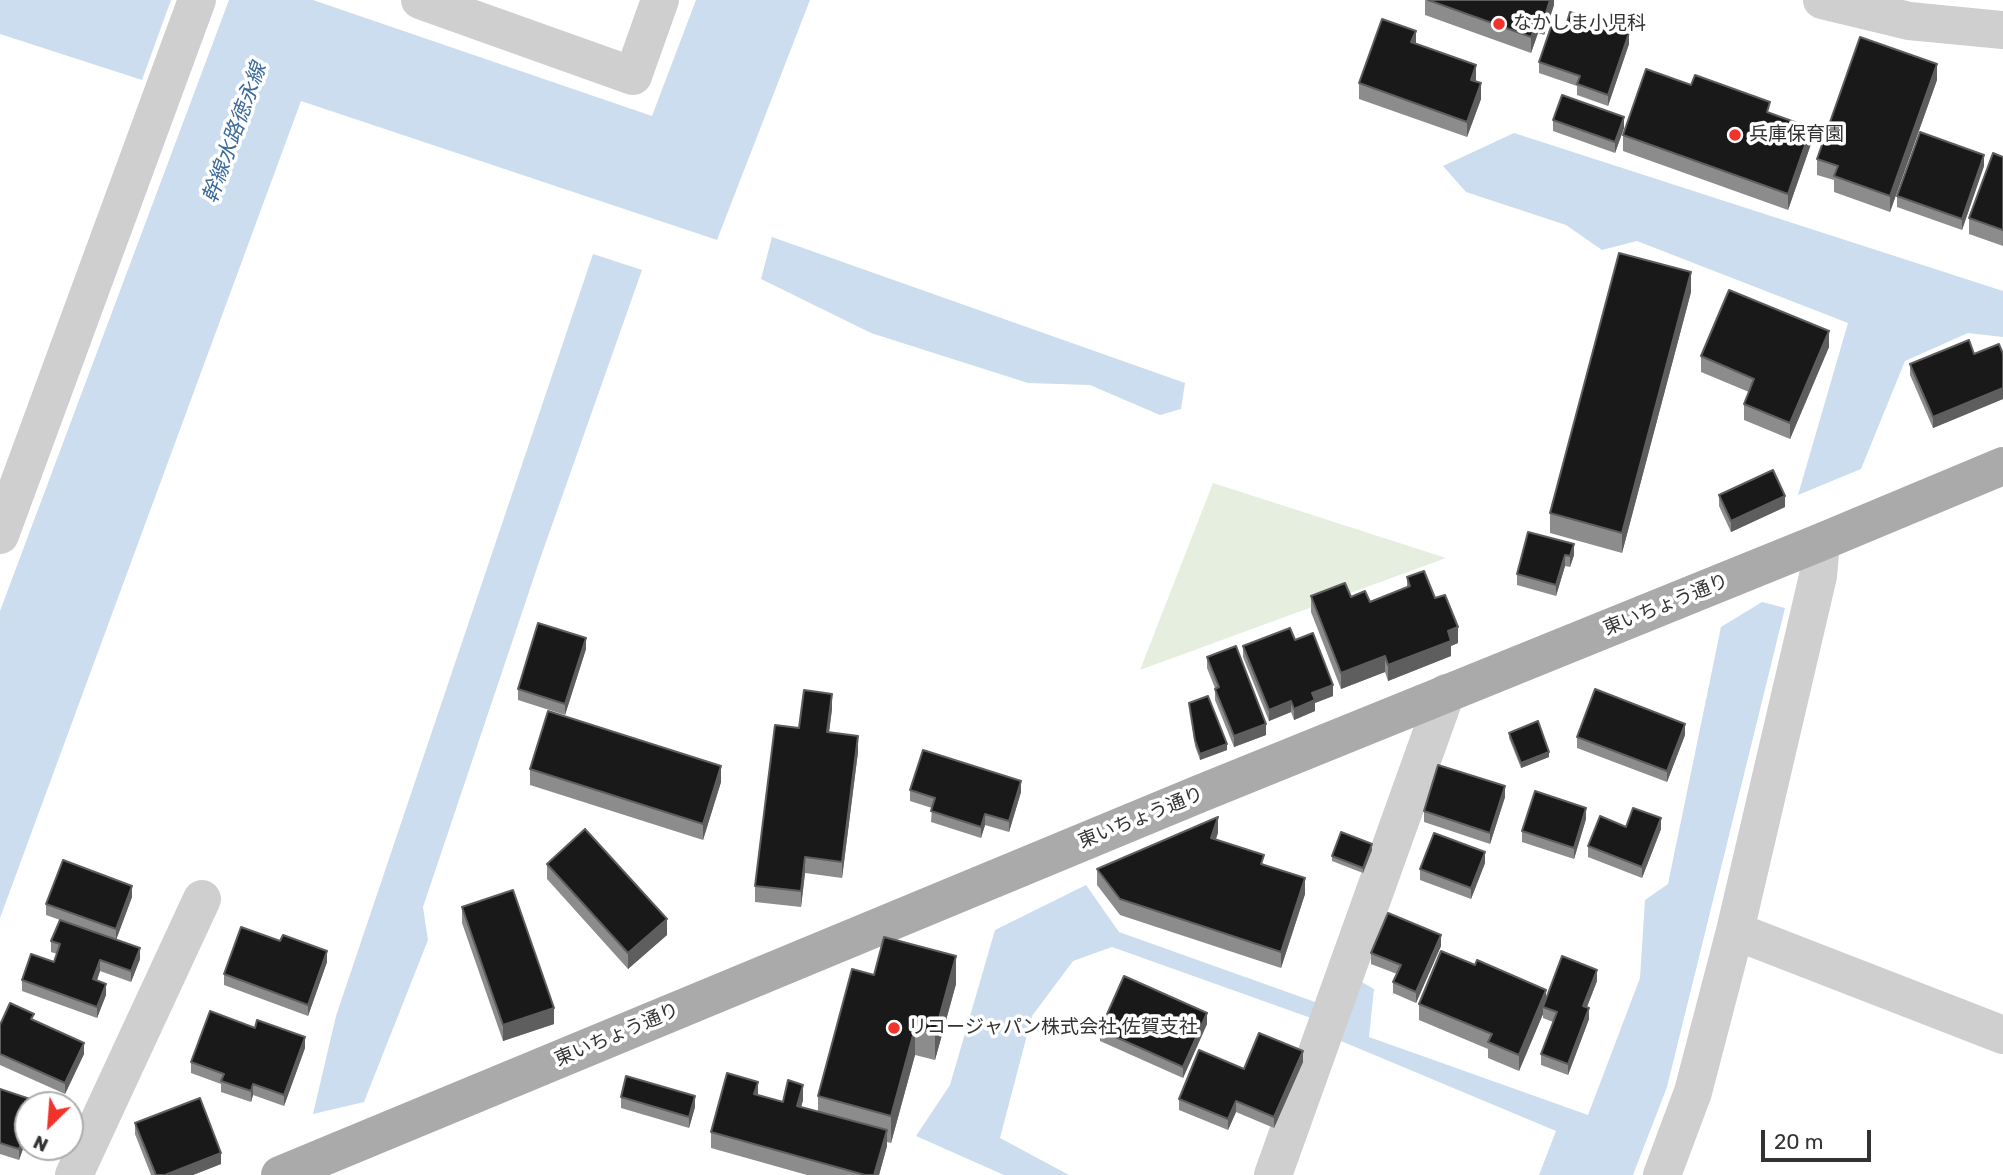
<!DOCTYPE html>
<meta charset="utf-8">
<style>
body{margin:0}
#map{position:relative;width:2003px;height:1175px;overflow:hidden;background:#fff;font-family:Rubik,sans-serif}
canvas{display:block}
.north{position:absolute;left:14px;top:1091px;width:70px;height:70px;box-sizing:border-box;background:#fff;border:2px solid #adadad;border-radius:50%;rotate:205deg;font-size:19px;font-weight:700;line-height:28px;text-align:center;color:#323232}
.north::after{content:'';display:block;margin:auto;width:24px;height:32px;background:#f1332b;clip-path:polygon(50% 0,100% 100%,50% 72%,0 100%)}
.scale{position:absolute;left:1761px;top:1130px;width:110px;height:32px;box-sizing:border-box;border:4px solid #323232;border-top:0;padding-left:9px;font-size:21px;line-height:24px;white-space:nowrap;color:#323232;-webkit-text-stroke:5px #fff;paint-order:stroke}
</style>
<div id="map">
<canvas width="2003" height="1175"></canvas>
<div class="north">N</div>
<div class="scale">20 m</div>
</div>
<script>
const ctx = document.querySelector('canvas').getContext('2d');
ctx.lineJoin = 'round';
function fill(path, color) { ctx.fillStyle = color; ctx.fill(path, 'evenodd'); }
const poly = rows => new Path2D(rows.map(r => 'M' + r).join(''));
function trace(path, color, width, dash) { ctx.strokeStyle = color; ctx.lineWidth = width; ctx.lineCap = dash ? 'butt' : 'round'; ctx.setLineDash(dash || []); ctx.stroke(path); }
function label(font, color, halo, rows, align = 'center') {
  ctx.font = font + ' Rubik,"Noto Sans JP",sans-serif'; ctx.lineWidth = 7; ctx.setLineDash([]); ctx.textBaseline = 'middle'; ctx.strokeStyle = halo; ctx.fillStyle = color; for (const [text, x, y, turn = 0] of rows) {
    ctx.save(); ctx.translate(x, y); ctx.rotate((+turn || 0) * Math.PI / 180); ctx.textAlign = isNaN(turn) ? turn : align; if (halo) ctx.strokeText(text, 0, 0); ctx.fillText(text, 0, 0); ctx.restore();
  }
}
const green = poly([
 [1213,483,1446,558,1140,670]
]);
const water = poly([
 [0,0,171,0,142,80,0,34],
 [229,0,313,0,652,116,696,0,810,0,717,240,301,101,0,918,0,611],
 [1514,133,2003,291,2003,337,1968,333,1905,361,1861,469,1798,495,1848,323,1637,241,1602,250,1566,225,1466,192,1443,166],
 [772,237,1185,383,1181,409,1160,415,1090,385,1028,383,871,333,761,279],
 [593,254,642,270,540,559,423,907,428,940,364,1102,313,1114,336,1016],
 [1762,602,1785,608,1667,1087,1633,1175,1539,1175,1556,1131,1341,1041,1360,981,1374,989,1369,1037,1588,1115,1640,978,1645,900,1668,884,1721,627],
 [1086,885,1119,932,1318,1003,1311,1018,1112,947,1073,961,1032,1016,1000,1138,1069,1175,1004,1175,916,1136,950,1085,995,930]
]);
const minor = poly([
 [420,0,633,76,660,0],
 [1822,0,1909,21,2003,30],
 [0,535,197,0],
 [1735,931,2003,1035],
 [74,1175,202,899],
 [1273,1175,1446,693],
 [1662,1175,1693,1092,1735,931,1818,576,1821,542]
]);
const major = poly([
 [280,1175,1199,794,1821,542,2003,466]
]);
const wall = poly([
 [1425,0,1554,0,1554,5,1544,35,1538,33,1531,53,1425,15],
 [1565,29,1629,44,1608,106,1577,95,1577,86,1539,73,1539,62],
 [1937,80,1890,212,1834,192,1834,180,1817,175,1817,159],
 [1476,81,1481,99,1467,137,1359,99,1359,83],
 [1770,114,1811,144,1788,210,1623,151,1623,135],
 [1553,120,1624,128,1615,153,1553,131],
 [2003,157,2003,246,1969,234,1969,218],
 [1984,166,1962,230,1897,207,1897,196],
 [1691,292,1622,553,1550,533,1550,513],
 [1829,347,1790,439,1744,420,1744,404,1749,392,1701,372,1701,356],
 [1974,354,2003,354,2003,399,1933,428,1910,375,1910,364],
 [1719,495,1785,507,1731,532,1719,506],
 [1528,532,1574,555,1570,567,1565,566,1556,596,1517,585,1517,574],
 [1407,577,1435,598,1458,643,1451,646,1451,656,1388,681,1385,672,1341,689,1311,612,1311,596,1351,597,1370,602,1407,588],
 [1295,640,1333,696,1315,703,1315,711,1294,720,1291,712,1269,721,1243,657,1243,646],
 [586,649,565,715,518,700,518,689],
 [1207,657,1266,735,1234,747,1215,700,1215,688,1207,668],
 [1189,703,1227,750,1200,760,1195,746],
 [832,709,829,732,858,752,842,878,805,873,801,907,755,902,755,886,799,728],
 [1509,733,1549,757,1521,768,1509,738],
 [1685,735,1667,782,1577,748,1577,737],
 [530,769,721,782,703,840,530,785],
 [910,790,1021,792,1009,832,985,825,981,838,931,822,932,808,910,801],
 [1505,797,1490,844,1424,822,1424,811],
 [1586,819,1574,859,1522,842,1522,831],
 [1626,827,1661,829,1642,878,1588,857,1588,846],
 [1218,833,1215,839,1264,864,1305,894,1281,968,1120,915,1097,885,1097,869],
 [1372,850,1363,873,1332,861,1332,856],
 [1485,863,1471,899,1420,880,1420,869],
 [547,864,667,935,628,969,547,879],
 [132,897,116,940,140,959,131,982,100,971,97,981,106,995,97,1018,22,991,22,980,54,962,57,954,51,952,51,941,60,920,46,915,46,904],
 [462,907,554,1024,503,1041,462,923],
 [1441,946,1416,1003,1393,993,1393,982,1397,974,1371,964,1371,953],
 [327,962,308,1016,224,985,224,974],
 [874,975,956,984,935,1060,915,1055,891,1143,887,1142,887,1146,879,1175,807,1175,711,1148,711,1132,758,1095,783,1102,803,1100,801,1107,818,1112,818,1096],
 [1597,981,1587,1007,1589,1019,1568,1075,1541,1065,1541,1054,1553,1022,1543,1018,1543,1014,1519,1071,1488,1058,1488,1049,1419,1020,1419,1004,1546,998],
 [34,1020,84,1054,65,1094,0,1065,0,1025],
 [1207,1024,1183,1078,1100,1041,1100,1030],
 [305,1048,284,1106,253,1095,251,1102,221,1092,221,1084,191,1073,191,1062],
 [1303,1062,1274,1128,1236,1112,1228,1130,1179,1110,1179,1099,1244,1069],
 [0,1089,36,1105,28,1105,28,1135,19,1160,0,1154],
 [621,1097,695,1107,689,1128,621,1108],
 [135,1123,221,1164,193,1175,151,1175,135,1134]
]);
const shadedWall = poly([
 [1550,0,1554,0,1554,5,1544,35,1544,19],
 [1538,17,1538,33,1531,53,1531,37],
 [1416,31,1416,47,1411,42],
 [1629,33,1629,44,1608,106,1608,95],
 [1937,64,1937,80,1890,212,1890,196],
 [1476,65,1476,81,1471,80],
 [1481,83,1481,99,1467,137,1467,122],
 [1624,117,1624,128,1615,153,1615,142],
 [1811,128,1811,144,1788,210,1788,194],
 [1984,155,1984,166,1962,230,1962,219],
 [1691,272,1691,292,1622,553,1622,533],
 [1829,331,1829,347,1790,439,1790,423],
 [2003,388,2003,399,1933,428,1933,417],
 [1785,496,1785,507,1731,532,1731,521],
 [1574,544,1574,555,1570,567,1570,556],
 [1565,555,1565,566,1556,596,1556,585],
 [1458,627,1458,643,1451,646,1451,656,1388,681,1388,665,1448,631],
 [586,638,586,649,565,715,565,704],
 [1385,656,1385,672,1341,689,1341,673],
 [1333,685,1333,696,1315,703,1315,711,1294,720,1294,709,1312,693],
 [832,694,832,709,827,748,827,732],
 [1291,701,1291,712,1269,721,1269,710],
 [1266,724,1266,735,1234,747,1234,736],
 [1685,724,1685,735,1667,782,1667,771],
 [858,736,858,752,842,878,842,862],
 [1227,744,1227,750,1200,760,1200,754],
 [1549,752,1549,757,1521,768,1521,763],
 [721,766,721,782,703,840,703,824],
 [1021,781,1021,792,1009,832,1009,821],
 [1505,786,1505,797,1490,844,1490,833],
 [1586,808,1586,819,1574,859,1574,848],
 [985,814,985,825,981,838,981,827],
 [1218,817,1218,833,1211,854,1211,838],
 [1661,818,1661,829,1642,878,1642,867],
 [1372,844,1372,850,1363,873,1363,868],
 [1485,852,1485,863,1471,899,1471,888],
 [805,857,805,873,801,907,801,891],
 [1305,878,1305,894,1281,968,1281,952],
 [132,886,132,897,116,940,116,929],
 [667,919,667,935,628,969,628,953],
 [1441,935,1441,946,1416,1003,1416,992],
 [140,948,140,959,131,982,131,971],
 [327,951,327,962,308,1016,308,1005],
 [956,956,956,984,935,1060,935,1033],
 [100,960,100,971,93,990,93,979],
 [1597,970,1597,981,1583,1017,1583,1006],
 [106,984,106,995,97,1018,97,1007],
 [1546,990,1546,1006,1543,1007,1543,1014,1519,1071,1519,1055],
 [554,1008,554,1024,503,1041,503,1025],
 [1589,1008,1589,1019,1568,1075,1568,1064],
 [1207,1013,1207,1024,1183,1078,1183,1067],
 [915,1028,915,1055,891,1143,891,1116],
 [305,1037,305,1048,284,1106,284,1095],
 [84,1043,84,1054,65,1094,65,1083],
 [1303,1051,1303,1062,1274,1128,1274,1117],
 [758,1082,758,1098,754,1094],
 [253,1084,253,1095,251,1102,251,1091],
 [803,1085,803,1100,797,1122,797,1106],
 [695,1096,695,1107,689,1128,689,1117],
 [1236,1101,1236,1112,1228,1130,1228,1119],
 [28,1124,28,1135,19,1160,19,1149],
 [887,1130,887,1146,879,1175,874,1175],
 [221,1153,221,1164,193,1175,165,1175]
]);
const building = poly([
 [1428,0,1550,0,1544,19,1538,17,1531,37,1428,0],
 [1570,12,1629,33,1608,95,1577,84,1580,76,1539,62,1552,24,1565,29,1570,12],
 [1382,19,1416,31,1411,42,1476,65,1471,80,1481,83,1467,122,1359,83,1382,19],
 [1860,37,1937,64,1890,196,1834,176,1838,166,1817,159,1860,37],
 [1646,69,1691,85,1695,75,1770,102,1767,112,1811,128,1788,194,1623,135,1646,69],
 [1562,95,1624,117,1615,142,1553,120,1562,95],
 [1920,132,1984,155,1962,219,1897,196,1920,132],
 [1993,153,2003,157,2003,230,1969,218,1993,153],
 [1619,253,1691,272,1622,533,1550,513,1619,253],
 [1729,290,1829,331,1790,423,1744,404,1754,379,1701,356,1729,290],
 [1969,340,1974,354,1999,344,2003,354,2003,388,1933,417,1910,364,1969,340],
 [1773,470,1785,496,1731,521,1719,495,1773,470],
 [1528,532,1574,544,1570,556,1565,555,1556,585,1517,574,1528,532],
 [1424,571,1435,598,1445,595,1458,627,1448,631,1451,641,1388,665,1385,656,1341,673,1311,596,1345,583,1351,597,1365,591,1370,602,1410,586,1407,577,1424,571],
 [538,623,586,638,565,704,518,689,538,623],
 [1290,628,1295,640,1313,633,1333,685,1312,693,1315,700,1294,709,1291,701,1269,710,1243,646,1290,628],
 [1236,646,1266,724,1234,736,1215,689,1219,687,1207,657,1236,646],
 [1595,689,1685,724,1667,771,1577,737,1595,689],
 [804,690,832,694,827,732,858,736,842,862,805,857,801,891,755,886,775,725,799,728,804,690],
 [1208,696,1227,744,1200,754,1195,740,1189,703,1208,696],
 [548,711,721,766,703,824,530,769,548,711],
 [1538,721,1549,752,1521,763,1509,733,1538,721],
 [923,750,1021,781,1009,821,985,814,981,827,931,811,935,798,910,790,923,750],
 [1438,765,1505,786,1490,833,1424,811,1438,765],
 [1535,791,1586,808,1574,848,1522,831,1535,791],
 [1633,808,1661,818,1642,867,1588,846,1600,816,1626,827,1633,808],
 [1218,817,1211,838,1264,855,1261,864,1305,878,1281,952,1120,899,1097,869,1218,817],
 [585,829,667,919,628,953,547,864,585,829],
 [1341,832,1372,844,1363,868,1332,856,1341,832],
 [1434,833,1485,852,1471,888,1420,869,1434,833],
 [63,860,132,886,116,929,46,904,63,860],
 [513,890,554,1008,503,1025,462,907,513,890],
 [1388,913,1441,935,1416,992,1393,982,1401,965,1371,953,1388,913],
 [60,920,140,948,131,971,100,960,93,979,106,984,97,1007,22,980,31,954,54,962,60,944,51,941,60,920],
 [241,927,280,941,283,935,327,951,308,1005,224,974,241,927],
 [884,937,956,956,935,1033,915,1028,891,1116,818,1096,852,969,874,975,884,937],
 [1441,951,1475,965,1477,960,1546,990,1519,1055,1488,1042,1492,1034,1419,1004,1441,951],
 [1562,956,1597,970,1583,1006,1589,1008,1568,1064,1541,1054,1557,1012,1543,1007,1562,956],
 [1124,976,1207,1013,1183,1067,1100,1030,1124,976],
 [10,1003,34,1014,31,1019,84,1043,65,1083,0,1054,0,1025,10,1003],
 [210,1011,255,1028,257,1020,305,1037,284,1095,253,1084,251,1091,221,1081,224,1074,191,1062,210,1011],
 [1259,1033,1303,1051,1274,1117,1236,1101,1228,1119,1179,1099,1199,1050,1244,1069,1259,1033],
 [727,1073,758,1082,754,1094,783,1102,788,1080,803,1085,797,1106,887,1130,874,1175,865,1175,711,1132,727,1073],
 [626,1076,695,1096,689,1117,621,1097,626,1076],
 [0,1089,36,1101,35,1105,28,1105,28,1124,19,1149,0,1143,0,1089],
 [200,1098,221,1153,165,1175,156,1175,135,1123,200,1098]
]);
const markers = [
 [1499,24,7,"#f1332b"],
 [1735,135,7,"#f1332b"],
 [894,1028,7,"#f1332b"]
];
const poiNames = [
 ["なかしま小児科",1513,24],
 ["兵庫保育園",1749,135],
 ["リコージャパン株式会社 佐賀支社",908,1028]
];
const streetNames = [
 ["東いちょう通り",1666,605,-22],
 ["東いちょう通り",1141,818,-22],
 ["東いちょう通り",617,1035,-23]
];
const waterNames = [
 ["幹線水路徳永線",235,133,-70]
];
fill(green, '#e6efdf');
fill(water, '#cbddef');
trace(minor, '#cfcfcf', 38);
trace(major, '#aaa', 38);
fill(wall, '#8c8c8c');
fill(shadedWall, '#5e5e5e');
fill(building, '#191919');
trace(building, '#5e5e5e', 2);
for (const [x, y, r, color] of markers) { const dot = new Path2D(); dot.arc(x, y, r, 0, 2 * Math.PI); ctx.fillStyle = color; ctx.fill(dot); trace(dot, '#fff', 2.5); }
label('19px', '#323232', '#fff', poiNames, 'left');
label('19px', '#323232', '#fff', streetNames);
label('italic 21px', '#396a9b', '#fff', waterNames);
</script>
